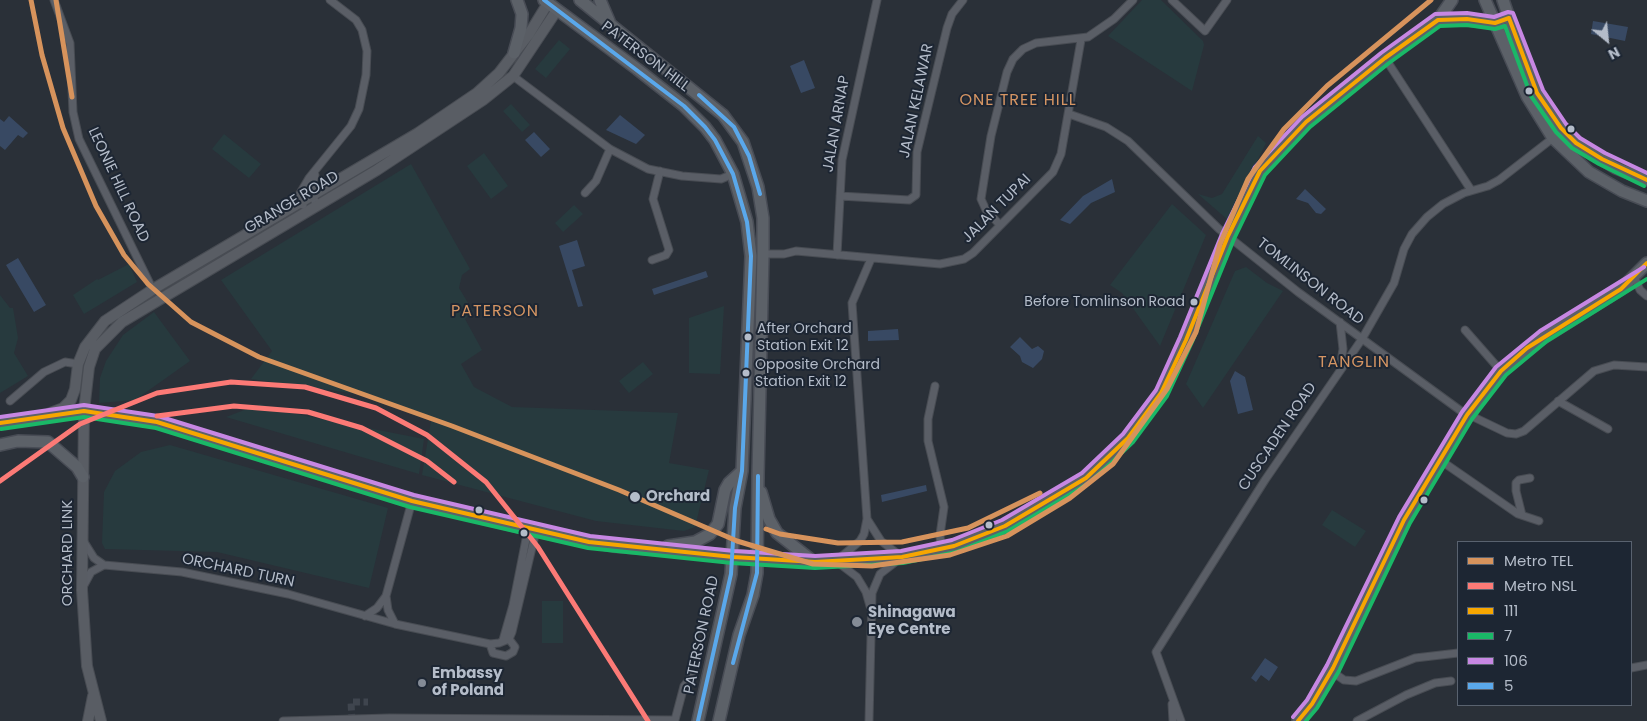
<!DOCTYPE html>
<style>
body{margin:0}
#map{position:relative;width:1647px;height:721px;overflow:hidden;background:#2a3038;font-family:Poppins,sans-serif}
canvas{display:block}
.legend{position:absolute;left:1457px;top:541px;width:175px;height:165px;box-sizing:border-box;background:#1d2633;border:1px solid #59626f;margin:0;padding:6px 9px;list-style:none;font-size:15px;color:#b4bcc9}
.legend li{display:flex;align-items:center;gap:10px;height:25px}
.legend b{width:25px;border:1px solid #59626f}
.north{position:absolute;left:1582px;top:15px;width:50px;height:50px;-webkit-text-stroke:4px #1d2633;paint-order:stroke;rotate:152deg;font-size:14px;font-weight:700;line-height:20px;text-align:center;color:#b4bcc9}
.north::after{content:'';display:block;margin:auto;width:18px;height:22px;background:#b4bcc9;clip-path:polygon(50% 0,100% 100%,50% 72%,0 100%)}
</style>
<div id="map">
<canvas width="1647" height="721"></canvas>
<ul class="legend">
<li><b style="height:6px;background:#d7935c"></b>Metro TEL</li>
<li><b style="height:6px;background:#fc7a76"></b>Metro NSL</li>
<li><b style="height:6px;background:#f7a600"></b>111</li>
<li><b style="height:6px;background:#1ab867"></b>7</li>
<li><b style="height:6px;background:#c787e3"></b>106</li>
<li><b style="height:6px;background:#5aa8eb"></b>5</li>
</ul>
<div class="north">N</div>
</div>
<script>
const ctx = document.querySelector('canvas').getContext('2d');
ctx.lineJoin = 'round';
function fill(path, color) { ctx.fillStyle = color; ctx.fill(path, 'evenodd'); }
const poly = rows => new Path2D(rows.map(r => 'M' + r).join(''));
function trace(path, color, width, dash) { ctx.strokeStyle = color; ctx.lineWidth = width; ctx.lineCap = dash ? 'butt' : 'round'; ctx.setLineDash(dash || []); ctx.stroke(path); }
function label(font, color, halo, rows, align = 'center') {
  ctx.font = font + ' Poppins,sans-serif'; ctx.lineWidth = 4; ctx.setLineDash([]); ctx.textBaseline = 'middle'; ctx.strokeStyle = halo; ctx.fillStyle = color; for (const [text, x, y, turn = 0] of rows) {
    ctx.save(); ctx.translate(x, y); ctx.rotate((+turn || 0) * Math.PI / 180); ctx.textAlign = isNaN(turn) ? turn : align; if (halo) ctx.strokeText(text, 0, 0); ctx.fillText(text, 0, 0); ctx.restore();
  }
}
const green = poly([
 [1142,0,1161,0,1203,41,1204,45,1192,91,1108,36],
 [559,40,570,49,546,78,535,69],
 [511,104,530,125,522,132,503,111],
 [224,134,261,164,249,178,212,149],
 [1258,136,1266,143,1228,220,1198,194,1212,198,1222,194],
 [484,153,508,186,491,199,467,166],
 [411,164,470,269,462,275,459,288,473,311,465,319,482,350,461,364,474,387,512,407,678,413,669,463,709,470,695,527,684,531,596,521,422,475,431,421,358,394,251,379,272,351,221,280],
 [1172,204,1206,235,1160,346,1122,293,1110,285],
 [574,205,583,214,563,232,555,223],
 [129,264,137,282,84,314,73,295,97,279,98,280],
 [1246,267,1267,283,1283,291,1203,408,1186,384,1235,271],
 [0,295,10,308,13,308,18,338,14,353,28,376,0,393],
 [724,306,720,374,689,373,689,318],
 [154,312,190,361,135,400,99,403,100,378,106,361,123,335],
 [643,362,653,374,629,393,619,381],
 [260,404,286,412,424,439,419,474,226,417],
 [170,445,388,508,369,588,217,552,105,549,102,543,104,492,115,471,141,452],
 [1332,510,1366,531,1355,547,1322,525],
 [542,601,563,601,563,643,542,643]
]);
const water = poly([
 [1593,21,1628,27,1625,41,1591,34],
 [804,60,815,88,801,93,790,66],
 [620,115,645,135,636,144,606,130],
 [9,116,28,133,23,138,18,135,5,150,0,146,0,119,4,122],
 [534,132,550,149,541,157,525,140],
 [1112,179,1115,192,1091,203,1070,224,1060,220,1083,196],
 [1305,189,1326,209,1321,214,1316,213,1308,203,1296,199],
 [577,240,585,266,572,270,583,306,578,307,559,246],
 [18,258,46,305,34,312,6,265],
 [706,271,708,277,654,295,652,289],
 [898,329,899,340,868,341,868,331],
 [1020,337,1032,349,1038,346,1044,351,1042,359,1033,368,1022,362,1020,356,1010,347],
 [1235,371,1245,377,1253,410,1238,414,1230,381],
 [926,485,927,491,882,502,881,495],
 [1265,658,1278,667,1269,681,1261,675,1256,682,1251,678]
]);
const streetTunnel = poly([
 [352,721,351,702,368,702]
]);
const street = poly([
 [54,0,70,43,73,112,79,139,153,290],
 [1172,0,1205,31,1227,0],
 [1385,58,1471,190],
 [513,76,610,149,648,169,682,176,721,179,733,174],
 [1069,114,1106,127,1128,141,1219,229,1298,292,1461,411,1507,433,1516,434,1524,431,1594,371,1614,365,1647,367],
 [315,175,311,190,317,207],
 [585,193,596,181,610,149],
 [840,196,909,200,916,195,917,152,947,28,952,14,963,0],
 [303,205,299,195,309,178,351,126,359,109,366,75,367,51,362,30,356,20,330,0],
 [1000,225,986,210,981,199,991,136,1007,72,1013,59,1023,49,1036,43,1088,37,1114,19,1133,0],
 [763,254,784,254,796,251,940,264,964,259,973,253,1053,172,1061,154,1081,40],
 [837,255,842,160,877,0],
 [652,260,666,255,669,250,653,199,660,171],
 [1636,281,1640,290,1647,296],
 [1340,322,1343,349,1340,368],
 [1465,330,1501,371],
 [935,386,928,419,928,441,944,507,940,535,941,549],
 [10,401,44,372,65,362,78,364],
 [1558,401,1608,429],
 [1440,460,1518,514,1539,521],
 [1522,515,1516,491,1516,483,1519,480,1530,478],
 [867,519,881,541,902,557,880,574,872,593,869,721],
 [84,542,94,558,104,565],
 [84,585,91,572,104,565,182,572,288,594,395,624,490,644,499,643,509,639,512,632,536,531],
 [386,596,388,610,395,624],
 [870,606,866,592,857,577,836,561,860,541,864,534,867,519,852,303,871,259],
 [365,616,377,608,386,596,412,501],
 [503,640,513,605,528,529],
 [490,644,493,653,506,656,513,652,515,647,509,639],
 [1631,668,1647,665],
 [1331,671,1344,680,1356,681,1415,658,1458,653],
 [1172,704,1173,721],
 [283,721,389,718,675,720,684,686,692,676],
 [1181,721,1156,652,1265,480,1362,339,1394,283,1404,249,1412,234,1427,217,1443,204,1464,193,1488,186,1499,180,1553,138],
 [1357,721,1406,695,1435,683,1451,681]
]);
const secondary = poly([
 [50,413,63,408,71,400,75,389,78,364,85,347,105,321,155,288,418,133,477,93,499,73,529,34,548,3],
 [88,721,93,696],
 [101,721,87,666,82,590,84,411,89,367,95,349,122,322,377,170,483,100,513,76,557,10]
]);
const primary = poly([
 [544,0,637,69,684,106,705,127,715,140,733,174,747,222,751,256,742,471,735,508,731,574,698,721],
 [580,0,723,115,743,142,758,187,763,218,763,254,758,476,757,573,753,595,739,635,719,721],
 [600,0,609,21],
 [1485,0,1527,96,1553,138,1589,172,1622,191,1647,201],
 [1503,0,1526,67,1537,93,1553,118,1576,143,1616,168,1647,180],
 [1438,20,1457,19,1495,23,1500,21],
 [514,53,521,28,522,14,517,0],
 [0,423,84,411,157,422,412,501,536,531,613,546,815,562,902,557,954,546,1005,526,1058,496,1086,478,1128,438,1161,393,1170,376,1228,236,1260,171,1306,122,1385,58,1438,20,1452,0],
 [0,445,18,441,48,442,77,467,83,477],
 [761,492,769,519,777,533,814,562],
 [668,546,695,542,710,534,718,524,725,490,729,483,742,471],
 [1298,721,1312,704,1333,668,1404,520,1467,415,1501,371,1527,348,1621,289,1647,263]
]);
const bus1 = poly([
 [0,423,84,411,157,422,412,501,589,542,733,557,815,562,902,557,954,546,1005,526,1086,478,1128,438,1161,393,1186,340,1228,236,1260,171,1306,122,1385,58,1438,20,1467,19,1495,23,1509,18,1537,93,1561,128,1576,143,1602,159,1647,180],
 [1298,721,1312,704,1333,668,1404,520,1467,415,1501,371,1527,348,1621,289,1647,263]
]);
const bus2 = poly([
 [1,429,84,417,156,428,410,507,588,548,732,563,815,568,903,563,956,552,1008,531,1089,483,1112,462,1133,442,1167,396,1192,342,1234,239,1265,175,1310,127,1389,63,1440,26,1467,25,1495,29,1505,26,1531,96,1556,132,1572,148,1599,164,1644,186],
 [1306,721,1317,708,1339,671,1410,523,1472,419,1506,375,1547,341,1647,279]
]);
const bus3 = poly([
 [0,417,84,405,158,416,414,495,590,536,734,551,815,556,901,551,952,540,1002,520,1082,473,1123,434,1156,390,1180,337,1222,234,1255,167,1302,117,1381,53,1435,14,1467,13,1494,17,1508,12,1513,13,1543,90,1566,124,1580,138,1605,153,1647,173],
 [1293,717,1307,700,1327,665,1399,517,1462,412,1496,367,1540,331,1644,267]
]);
const bus4 = poly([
 [544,0,684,106,705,127,715,140,733,174,747,222,751,256,742,471,735,508,731,574,698,721],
 [699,95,734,127,749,156,760,194],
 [733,663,757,573,758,476]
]);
const metro1 = poly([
 [31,0,42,55,63,128,96,206,124,255,148,284,191,322,259,357,452,426,619,490,737,541,813,564,872,566,950,555,1007,536,1070,498,1113,464,1167,389,1196,332,1220,244,1248,179,1284,129,1327,86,1431,0],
 [56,0,72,97],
 [766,529,780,534,838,543,902,542,968,528,1040,493]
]);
const metro2 = poly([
 [157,416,234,406,308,412,362,428,427,461,454,482],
 [0,481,80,424,157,393,231,382,305,387,376,408,427,435,486,482,538,547,648,721]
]);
const markers = [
 [1529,91,4.5,"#b4bcc9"],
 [1571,129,4.5,"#b4bcc9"],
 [1194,302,4.5,"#b4bcc9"],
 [748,337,4.5,"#b4bcc9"],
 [746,373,4.5,"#b4bcc9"],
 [635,497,6,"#b4bcc9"],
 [1424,500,4.5,"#b4bcc9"],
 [479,510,4.5,"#b4bcc9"],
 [989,525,4.5,"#b4bcc9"],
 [524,533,4.5,"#b4bcc9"],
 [857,622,6,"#848b96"],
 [422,683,5,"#848b96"]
];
const busNames = [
 ["Before Tomlinson Road",1185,302,"right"],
 ["After Orchard",757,329],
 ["Station Exit 12",757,346],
 ["Opposite Orchard",755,365],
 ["Station Exit 12",755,382]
];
const streetNames = [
 ["PATERSON HILL",645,57,37],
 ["JALAN KELAWAR",917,101,-78],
 ["JALAN ARNAP",837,124,-80],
 ["LEONIE HILL ROAD",118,185,65],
 ["GRANGE ROAD",292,203,-31],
 ["JALAN TUPAI",997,209,-45],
 ["TOMLINSON ROAD",1310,282,38],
 ["CUSCADEN ROAD",1278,437,-56],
 ["ORCHARD LINK",68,553,-90],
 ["ORCHARD TURN",238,571,12],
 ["PATERSON ROAD",702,635,-78]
];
const stopNames = [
 ["Orchard",646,497]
];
const poiNames = [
 ["Shinagawa",868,613],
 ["Eye Centre",868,630],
 ["Embassy",432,674],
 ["of Poland",432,691]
];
const neighbourhoodNames = [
 ["ONE TREE HILL",1018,101],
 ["PATERSON",495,312],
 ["TANGLIN",1354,363]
];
fill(green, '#273a3e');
fill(water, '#384963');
trace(streetTunnel, '#3f454e', 7, [7, 3.5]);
trace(street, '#484c53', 9);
trace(secondary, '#484c53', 12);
trace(primary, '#484c55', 14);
trace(street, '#5a5e66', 7);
trace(secondary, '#595d64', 10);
trace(primary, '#5c6168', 11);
trace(bus1, '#f7a600', 4);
trace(bus2, '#1ab867', 4);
trace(bus3, '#c787e3', 4);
trace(bus4, '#5aa8eb', 4);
trace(metro1, '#d7935c', 5);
trace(metro2, '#fc7a76', 5);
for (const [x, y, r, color] of markers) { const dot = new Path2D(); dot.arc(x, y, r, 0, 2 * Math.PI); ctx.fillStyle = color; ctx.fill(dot); trace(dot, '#1d2633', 2); }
label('14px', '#b4bcc9', '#1d2633', busNames, 'left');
label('15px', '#b4bcc9', '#1d2633', streetNames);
label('bold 15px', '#b4bcc9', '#1d2633', stopNames, 'left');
label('bold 15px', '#b4bcc9', '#1d2633', poiNames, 'left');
ctx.letterSpacing = '1px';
label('16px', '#d59563', '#1d2633', neighbourhoodNames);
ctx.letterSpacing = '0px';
</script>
